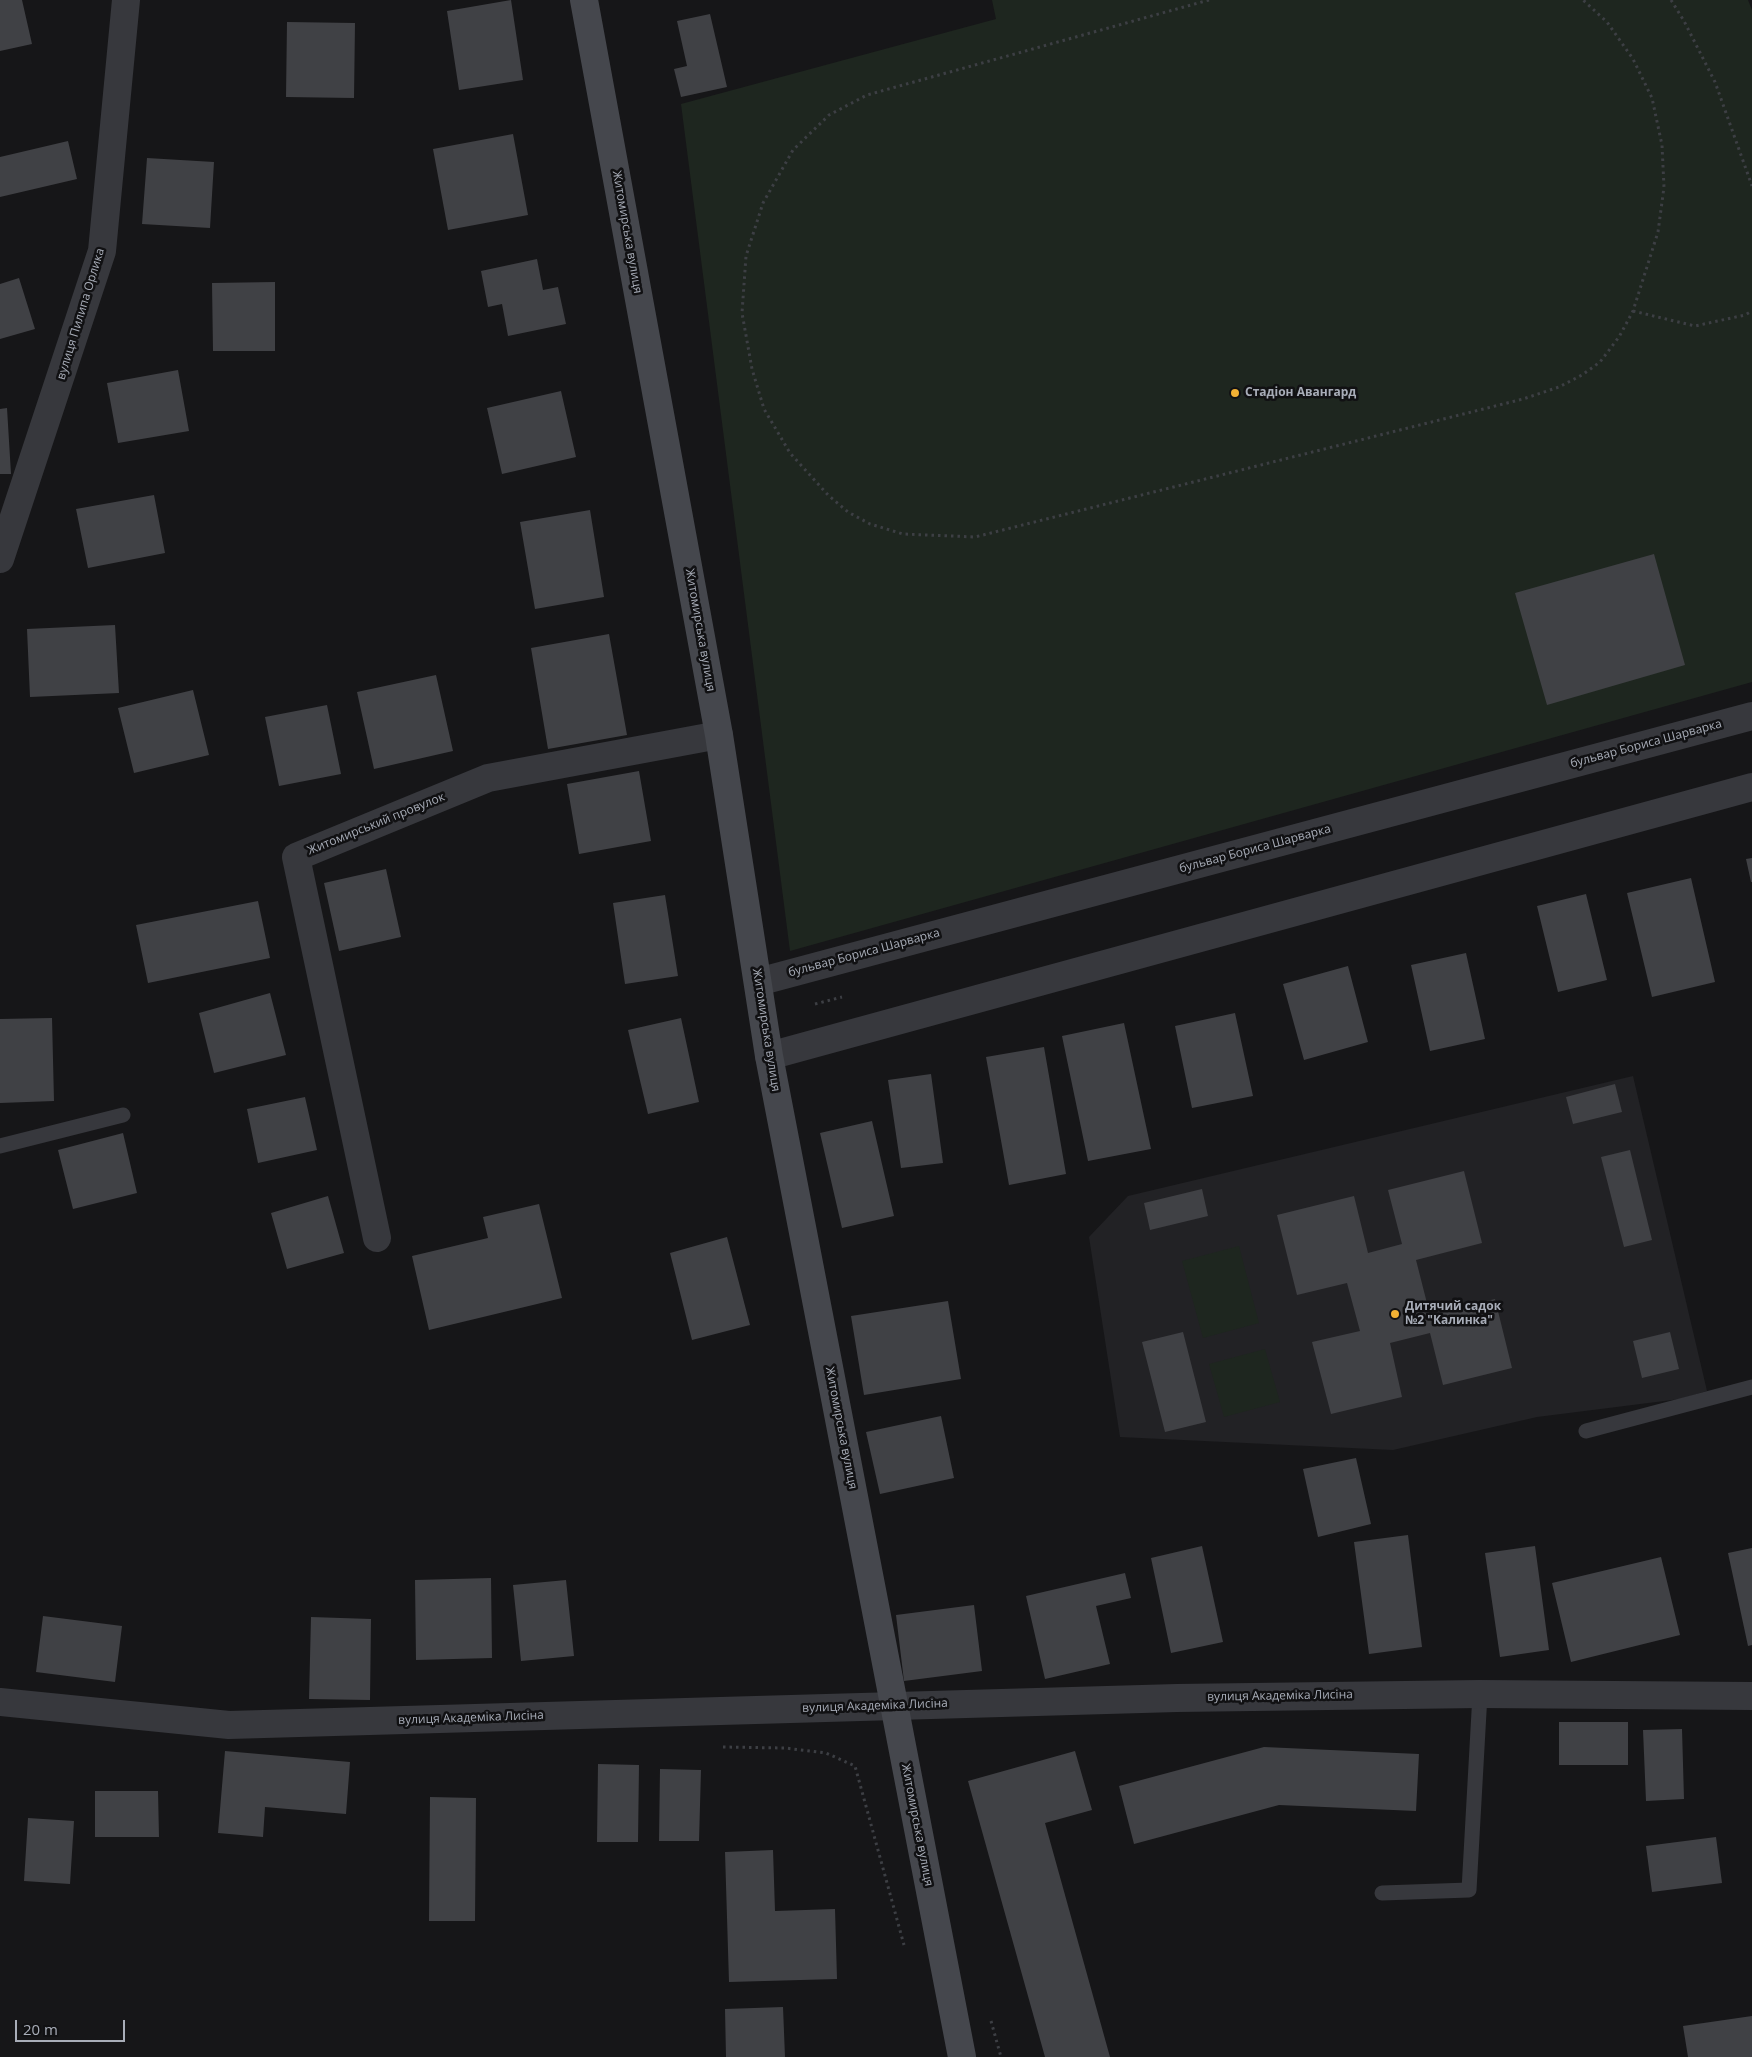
<!DOCTYPE html>
<meta charset="utf-8">
<style>
body{margin:0}
#map{position:relative;width:1752px;height:2057px;overflow:hidden;background:#161618;font-family:"Open Sans",sans-serif}
canvas{display:block}
.scale{position:absolute;left:15px;top:2020px;width:110px;height:22px;box-sizing:border-box;border:2px solid #a8adb8;border-top:0;padding-left:6px;font-size:15px;line-height:18px;white-space:nowrap;color:#a8adb8;-webkit-text-stroke:4px #111113;paint-order:stroke}
</style>
<div id="map">
<canvas width="1752" height="2057"></canvas>
<div class="scale">20 m</div>
</div>
<script>
const ctx = document.querySelector('canvas').getContext('2d');
ctx.lineJoin = 'round';
function fill(path, color) { ctx.fillStyle = color; ctx.fill(path, 'evenodd'); }
const poly = rows => new Path2D(rows.map(r => 'M' + r).join(''));
function trace(path, color, width, dash) { ctx.strokeStyle = color; ctx.lineWidth = width; ctx.lineCap = dash ? 'butt' : 'round'; ctx.setLineDash(dash || []); ctx.stroke(path); }
function label(font, color, halo, rows, align = 'center') {
  ctx.font = font + ' "Open Sans",sans-serif'; ctx.lineWidth = 5; ctx.setLineDash([]); ctx.textBaseline = 'middle'; ctx.strokeStyle = halo; ctx.fillStyle = color; for (const [text, x, y, turn = 0] of rows) {
    ctx.save(); ctx.translate(x, y); ctx.rotate((+turn || 0) * Math.PI / 180); ctx.textAlign = isNaN(turn) ? turn : align; if (halo) ctx.strokeText(text, 0, 0); ctx.fillText(text, 0, 0); ctx.restore();
  }
}
const built = poly([
 [1633,1076,1707,1391,1680,1399,1537,1417,1393,1450,1120,1437,1089,1237,1128,1196]
]);
const green = poly([
 [992,0,1748,0,1752,10,1752,682,790,951,681,104,996,19],
 [1239,1246,1259,1323,1203,1338,1182,1261],
 [1265,1349,1280,1402,1224,1417,1209,1364]
]);
const building = poly([
 [0,0,22,0,32,44,0,51],
 [511,0,523,80,459,90,447,11],
 [710,14,727,87,681,97,674,69,687,66,677,21],
 [287,22,355,23,354,98,286,97],
 [513,134,528,215,448,230,433,149],
 [68,141,77,179,0,197,0,157],
 [147,158,214,162,210,228,142,224],
 [537,259,543,290,558,287,566,324,508,336,502,304,488,307,481,271],
 [19,278,35,329,0,339,0,284],
 [275,282,275,351,213,351,212,283],
 [178,370,189,431,118,443,107,383],
 [561,391,576,457,502,474,487,408],
 [7,408,11,474,0,474,0,409],
 [154,495,165,553,88,568,76,509],
 [590,510,604,597,535,609,520,522],
 [1654,554,1685,665,1547,705,1515,593],
 [115,625,119,693,30,697,27,629],
 [609,634,627,735,548,749,531,648],
 [436,675,453,751,374,769,357,692],
 [193,690,209,755,134,773,118,708],
 [327,705,341,774,279,786,265,717],
 [639,771,651,841,579,854,567,784],
 [1752,858,1752,882,1751,882,1746,859],
 [386,869,401,937,339,951,324,883],
 [1691,878,1715,982,1652,997,1627,893],
 [1586,894,1607,980,1558,992,1537,906],
 [665,895,678,976,625,984,613,903],
 [258,901,270,958,148,983,136,925],
 [1466,953,1485,1039,1430,1051,1411,965],
 [1348,966,1368,1042,1304,1060,1283,984],
 [270,993,286,1055,214,1073,199,1013],
 [1235,1013,1253,1096,1192,1108,1175,1026],
 [52,1018,54,1101,0,1103,0,1019],
 [681,1018,699,1102,648,1114,628,1030],
 [1124,1023,1151,1149,1088,1161,1062,1036],
 [1044,1047,1066,1174,1009,1185,986,1057],
 [931,1074,943,1163,901,1168,888,1080],
 [1615,1084,1622,1112,1573,1124,1566,1097],
 [305,1097,317,1150,258,1163,247,1109],
 [872,1121,894,1216,842,1228,820,1133],
 [123,1133,137,1193,73,1209,58,1150],
 [1630,1150,1652,1240,1624,1247,1601,1157],
 [1464,1171,1482,1243,1416,1260,1430,1315,1495,1299,1512,1368,1443,1385,1430,1333,1390,1343,1402,1397,1331,1414,1312,1342,1360,1331,1347,1283,1297,1295,1277,1215,1354,1196,1368,1253,1402,1244,1388,1190],
 [1202,1189,1208,1216,1150,1230,1144,1203],
 [328,1196,344,1253,287,1269,271,1213],
 [539,1204,562,1298,429,1330,412,1256,488,1238,483,1217],
 [727,1237,750,1325,692,1340,670,1253],
 [948,1301,961,1379,864,1395,851,1316],
 [1183,1332,1206,1422,1165,1432,1142,1342],
 [1670,1332,1679,1369,1642,1378,1633,1341],
 [941,1416,954,1478,880,1494,866,1432],
 [1356,1458,1371,1524,1318,1537,1303,1469],
 [1408,1535,1422,1647,1369,1654,1354,1542],
 [1202,1546,1223,1642,1171,1653,1151,1558],
 [1535,1546,1549,1650,1500,1657,1485,1553],
 [1752,1548,1752,1645,1748,1646,1728,1553],
 [1661,1557,1680,1635,1571,1662,1552,1583],
 [1125,1573,1131,1598,1096,1606,1110,1664,1045,1679,1026,1596],
 [491,1578,492,1658,416,1660,415,1580],
 [566,1580,574,1656,521,1661,513,1585],
 [974,1605,982,1671,904,1681,896,1615],
 [43,1616,122,1626,115,1682,36,1672],
 [311,1617,371,1619,370,1700,309,1699],
 [1559,1722,1628,1722,1628,1765,1559,1765],
 [1682,1729,1684,1799,1646,1801,1643,1730],
 [1264,1747,1419,1754,1416,1811,1279,1805,1134,1844,1119,1786],
 [225,1751,350,1762,346,1814,265,1807,263,1837,218,1833],
 [1075,1751,1092,1810,1045,1823,1110,2057,1045,2057,968,1781],
 [598,1764,639,1765,638,1842,597,1842],
 [660,1769,701,1770,699,1841,659,1841],
 [95,1791,158,1791,159,1837,95,1837],
 [430,1797,476,1798,475,1921,429,1921],
 [28,1818,74,1821,70,1884,24,1881],
 [1716,1837,1722,1883,1652,1892,1646,1846],
 [773,1850,775,1911,835,1909,837,1979,729,1982,725,1852],
 [783,2007,785,2057,726,2057,725,2009],
 [1752,2016,1752,2057,1688,2057,1683,2026]
]);
const path = poly([
 [1209,0,867,95,829,115,793,150,763,203,746,256,742,313,752,369,764,409,790,453,828,495,848,512,870,524,903,534,975,537,1523,399,1559,387,1582,375,1600,362,1619,337,1633,311,1658,232,1664,187,1662,145,1652,98,1633,59,1607,22,1583,0],
 [1671,0,1684,21,1715,82,1752,186],
 [1633,311,1695,326,1745,315,1752,311],
 [815,1004,842,997],
 [723,1747,785,1748,826,1753,855,1766,904,1945],
 [991,2021,1001,2057]
]);
const service = poly([
 [0,1146,123,1115],
 [1586,1431,1752,1387],
 [1382,1893,1469,1890,1480,1694]
]);
const minor = poly([
 [0,559,102,251,126,0],
 [758,982,1752,716],
 [769,1056,1752,787],
 [377,1238,296,857,488,778,719,735],
 [0,1702,229,1725,1177,1698,1480,1694,1752,1696]
]);
const secondary = poly([
 [584,0,719,735,769,1056,962,2057]
]);
const markers = [
 [1235,393,5,"#f2b134"],
 [1395,1314,5,"#f2b134"]
];
const streetNames = [
 ["Житомирська вулиця",627,232,80],
 ["вулиця Пилипа Орлика",81,314,-73],
 ["Житомирська вулиця",700,630,80],
 ["бульвар Бориса Шарварка",1646,744,-15],
 ["Житомирський провулок",376,824,-22],
 ["бульвар Бориса Шарварка",1255,849,-15],
 ["бульвар Бориса Шарварка",864,953,-15],
 ["Житомирська вулиця",766,1030,81],
 ["Житомирська вулиця",841,1428,79],
 ["вулиця Академіка Лисіна",1280,1696,-1],
 ["вулиця Академіка Лисіна",875,1706,-2],
 ["вулиця Академіка Лисіна",471,1718,-2],
 ["Житомирська вулиця",917,1825,79]
];
const poiNames = [
 ["Стадіон Авангард",1245,393],
 ["Дитячий садок",1405,1307],
 ["№2 \"Калинка\"",1405,1321]
];
fill(built, '#222225');
fill(green, '#1e261f');
fill(building, '#404145');
trace(path, '#3d3f44', 3, [2.5, 4]);
trace(service, '#37383d', 15);
trace(minor, '#37383d', 28);
trace(secondary, '#45474d', 28);
for (const [x, y, r, color] of markers) { const dot = new Path2D(); dot.arc(x, y, r, 0, 2 * Math.PI); ctx.fillStyle = color; ctx.fill(dot); trace(dot, '#111113', 2); }
label('12px', '#a8adb8', '#111113', streetNames);
label('bold 12px', '#a8adb8', '#111113', poiNames, 'left');
</script>
